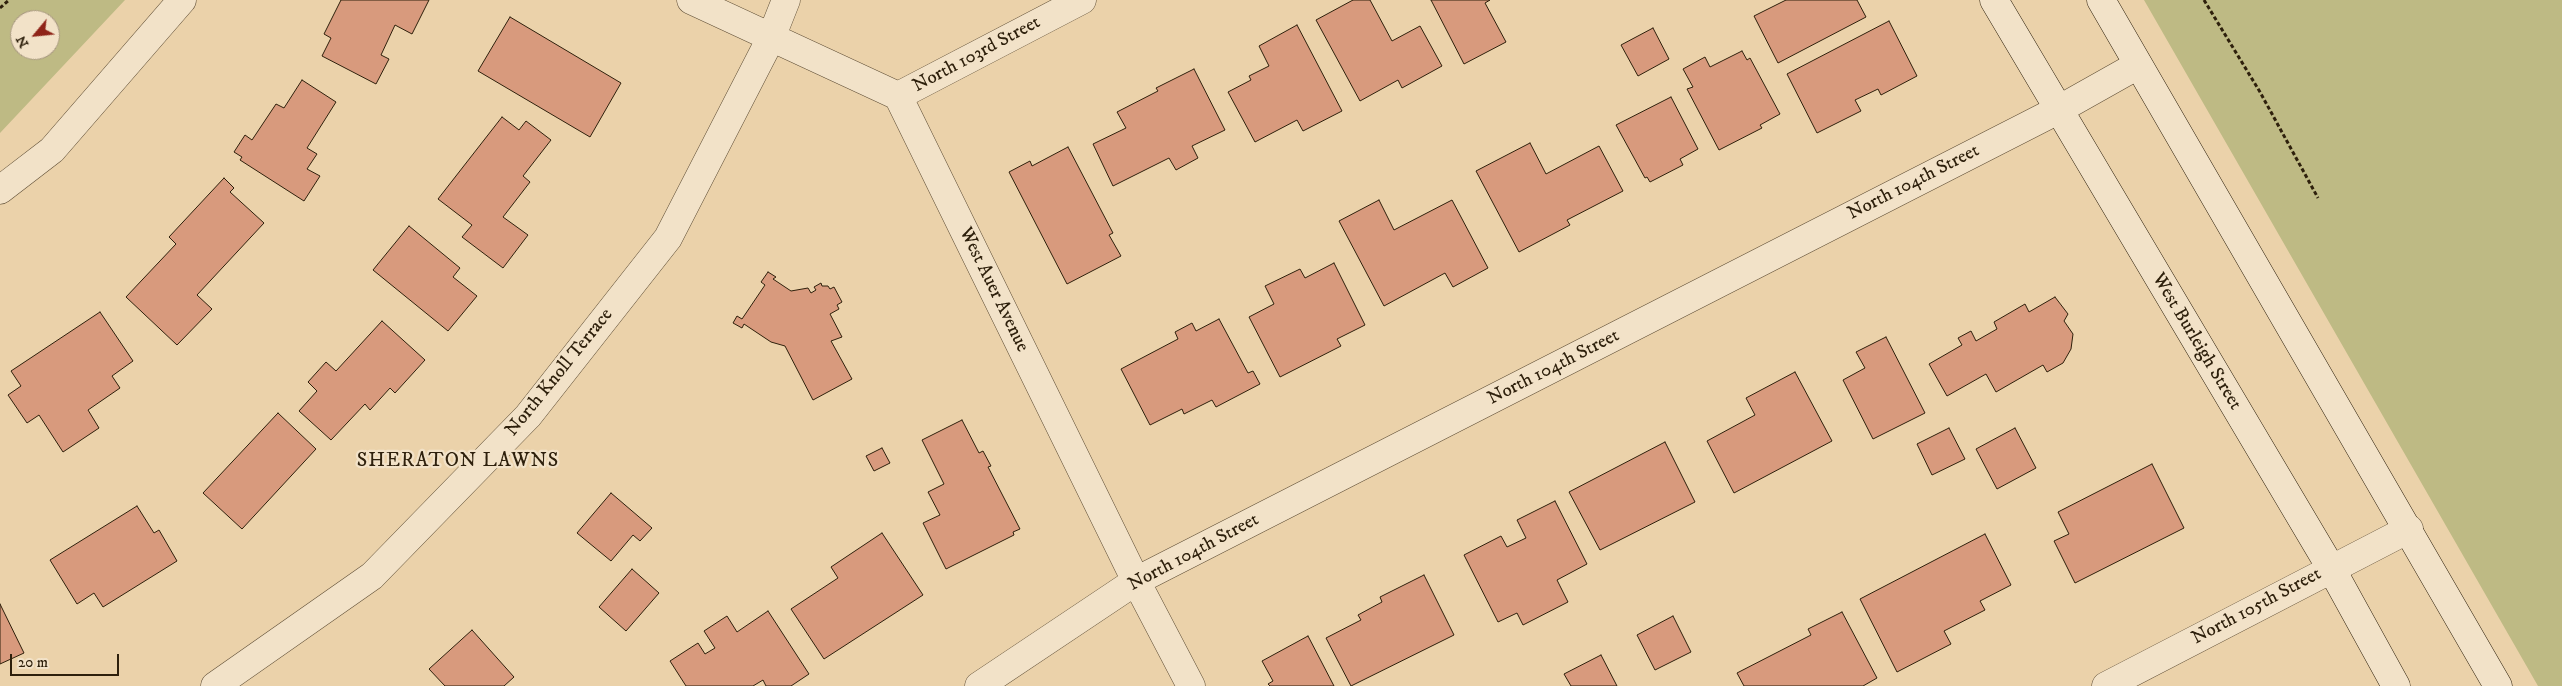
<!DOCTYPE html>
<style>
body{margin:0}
#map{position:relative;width:2562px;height:686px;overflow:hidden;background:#ebd2aa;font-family:"IM FELL DW Pica",serif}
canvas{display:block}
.north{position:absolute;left:10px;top:10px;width:50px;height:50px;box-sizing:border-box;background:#f2e2c8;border:1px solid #a4947d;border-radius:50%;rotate:242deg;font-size:14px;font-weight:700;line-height:20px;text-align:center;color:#2e200c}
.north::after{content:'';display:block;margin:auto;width:18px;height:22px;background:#8f2418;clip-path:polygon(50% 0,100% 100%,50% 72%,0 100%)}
.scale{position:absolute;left:10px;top:654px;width:109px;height:22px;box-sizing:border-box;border:2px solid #2e200c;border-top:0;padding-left:6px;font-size:15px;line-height:18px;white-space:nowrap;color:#2e200c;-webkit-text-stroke:4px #f2e2c8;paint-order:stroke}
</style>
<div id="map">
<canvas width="2562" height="686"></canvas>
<div class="north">N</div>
<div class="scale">20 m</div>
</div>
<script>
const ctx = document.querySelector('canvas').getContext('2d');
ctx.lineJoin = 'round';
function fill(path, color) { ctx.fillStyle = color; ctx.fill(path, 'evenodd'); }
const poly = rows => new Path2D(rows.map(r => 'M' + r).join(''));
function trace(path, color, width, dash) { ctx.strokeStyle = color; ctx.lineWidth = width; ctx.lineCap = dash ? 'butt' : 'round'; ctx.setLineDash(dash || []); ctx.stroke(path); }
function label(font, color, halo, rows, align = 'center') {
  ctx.font = font + ' "IM FELL DW Pica",serif'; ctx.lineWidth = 4.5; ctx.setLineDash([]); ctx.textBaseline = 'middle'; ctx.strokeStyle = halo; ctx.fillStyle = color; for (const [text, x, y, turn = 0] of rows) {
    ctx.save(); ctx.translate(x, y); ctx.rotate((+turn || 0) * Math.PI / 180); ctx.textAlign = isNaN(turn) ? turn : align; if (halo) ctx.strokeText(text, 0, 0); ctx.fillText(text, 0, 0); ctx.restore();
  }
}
const green = poly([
 [0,0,125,0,0,133],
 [20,20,50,20,50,50,20,50],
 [2144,0,2562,0,2562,686,2538,686]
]);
const building = poly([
 [341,0,429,0,412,34,395,25,381,55,389,59,376,84,322,56,331,38,324,34,341,0],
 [1353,0,1370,0,1392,41,1420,26,1442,66,1402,88,1398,80,1360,101,1316,20,1353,0],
 [1431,0,1490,0,1485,3,1506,42,1464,64,1431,0],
 [1786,0,1857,0,1866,17,1778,63,1754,16,1786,0],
 [510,17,621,83,590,137,478,71,510,17],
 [1889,21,1917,76,1881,95,1878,89,1855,100,1861,111,1817,133,1787,74,1889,21],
 [1297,25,1342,111,1303,131,1297,120,1255,142,1228,92,1251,80,1249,76,1269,66,1259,46,1297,25],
 [1653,28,1669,59,1638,76,1621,45,1653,28],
 [1742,51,1747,60,1750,58,1780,114,1760,125,1762,128,1719,150,1687,89,1693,87,1683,69,1705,57,1710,67,1742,51],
 [1194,69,1225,130,1192,146,1198,158,1176,170,1169,158,1113,186,1093,144,1126,128,1117,112,1158,91,1156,88,1194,69],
 [302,80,336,102,307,148,317,154,307,169,320,176,304,201,240,160,242,157,234,152,245,135,252,140,276,104,284,108,302,80],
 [1671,97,1698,149,1680,159,1683,165,1650,182,1647,177,1645,178,1616,125,1671,97],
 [502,117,519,130,526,121,551,140,523,176,530,182,503,217,528,235,503,268,462,237,472,225,438,199,502,117],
 [1530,143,1546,174,1599,146,1623,191,1567,220,1570,225,1519,252,1476,171,1530,143],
 [1068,147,1113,233,1109,235,1121,256,1067,284,1009,172,1030,161,1032,166,1068,147],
 [224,178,234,188,230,192,264,223,197,295,212,309,177,345,126,297,176,244,169,237,224,178],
 [1379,200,1394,230,1452,200,1488,268,1453,287,1445,273,1384,306,1339,221,1379,200],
 [409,226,460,268,453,277,477,296,448,331,373,270,409,226],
 [1334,263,1365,325,1337,339,1341,346,1280,377,1249,317,1274,304,1265,286,1300,269,1305,278,1334,263],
 [768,272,776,277,773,279,791,291,808,288,811,293,816,290,814,287,821,283,822,286,828,286,830,289,834,287,842,302,837,305,839,309,830,314,842,337,831,341,852,379,813,400,785,346,771,342,744,324,742,328,733,323,737,316,742,319,765,285,761,282,768,272],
 [2055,297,2068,314,2064,321,2073,334,2071,349,2063,363,2047,372,2043,365,1996,392,1986,374,1947,396,1929,364,1962,345,1958,338,1971,331,1976,341,1997,329,1994,322,2025,304,2029,312,2055,297],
 [100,312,133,361,112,376,120,388,88,410,99,428,63,452,39,415,27,423,8,395,21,386,11,371,100,312],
 [1219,319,1248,373,1253,371,1260,384,1216,407,1212,400,1184,414,1182,409,1150,425,1121,369,1178,339,1175,332,1192,323,1196,331,1219,319],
 [382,321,425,360,395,393,390,388,370,410,365,404,331,440,299,411,317,391,308,382,326,362,336,371,382,321],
 [1886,337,1925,413,1873,439,1843,380,1865,368,1856,352,1886,337],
 [1795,372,1832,441,1734,493,1707,441,1755,415,1746,398,1795,372],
 [278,413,316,449,242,529,203,493,278,413],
 [962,420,979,453,983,451,991,466,988,467,1020,529,1013,532,1014,535,946,569,923,523,940,515,928,492,944,484,922,440,962,420],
 [1949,428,1965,459,1932,475,1917,444,1949,428],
 [2015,428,2036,468,1997,489,1976,449,2015,428],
 [1665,442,1695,502,1600,550,1569,492,1665,442],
 [882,448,890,463,874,471,866,456,882,448],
 [2152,464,2184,528,2075,583,2054,541,2069,534,2058,512,2152,464],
 [611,493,652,528,640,541,633,535,611,561,577,533,611,493],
 [1555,501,1587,564,1557,580,1568,602,1523,625,1517,613,1498,622,1464,555,1501,536,1507,547,1526,538,1517,520,1555,501],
 [137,506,154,533,159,530,177,561,103,607,94,593,77,604,50,560,137,506],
 [882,533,923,595,824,659,791,609,838,578,831,567,882,533],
 [1985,534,2011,585,1980,601,1985,610,1944,631,1951,644,1897,672,1860,599,1985,534],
 [632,569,659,593,626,631,599,607,632,569],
 [1424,575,1454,635,1351,686,1326,638,1361,620,1358,615,1382,602,1380,597,1424,575],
 [0,604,24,653,0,664,0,604],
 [768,611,809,674,791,686,766,686,763,680,753,686,686,686,670,661,698,643,705,654,715,648,704,631,727,616,737,632,768,611],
 [1842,612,1877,678,1863,686,1744,686,1737,673,1811,635,1808,629,1842,612],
 [1673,616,1691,652,1655,670,1637,635,1673,616],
 [472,630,514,677,504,686,445,686,429,669,472,630],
 [1308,636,1334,686,1270,686,1268,684,1273,681,1262,661,1308,636],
 [1601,655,1617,686,1571,686,1564,674,1601,655]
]);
const path = poly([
 [2204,0,2260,92,2318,198],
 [0,8,9,0]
]);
const street = poly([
 [691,0,898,96,1136,581,1191,686],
 [898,96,1082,0],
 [0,190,52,150,182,0],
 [215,686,372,576,528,416,668,238,771,38,786,0],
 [979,686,1136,581,2058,110,2138,65],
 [2106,686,2409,529]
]);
const secondary = poly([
 [1994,0,2331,568,2396,686],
 [2101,0,2498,686]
]);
const streetNames = [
 ["North 103rd Street",977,55,-28],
 ["North 104th Street",1914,183,-27],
 ["West Auer Avenue",993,290,64],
 ["West Burleigh Street",2196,342,59],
 ["North 104th Street",1554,368,-27],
 ["North Knoll Terrace",560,373,-51],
 ["North 104th Street",1194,553,-28],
 ["North 105th Street",2257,607,-28]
];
const neighbourhoodNames = [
 ["SHERATON LAWNS",458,462]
];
fill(green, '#beba84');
fill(building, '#d89a7d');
trace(building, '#2e200c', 1);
trace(street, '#5d4c34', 29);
trace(secondary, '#2e200c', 29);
trace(path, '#2e200c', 3, [4, 2.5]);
trace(street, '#f2e2c8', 28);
trace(secondary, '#f2e2c8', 28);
label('19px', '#2e200c', '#f2e2c8', streetNames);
ctx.letterSpacing = '1px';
label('20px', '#2e200c', '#f2e2c8', neighbourhoodNames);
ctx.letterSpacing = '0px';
</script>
